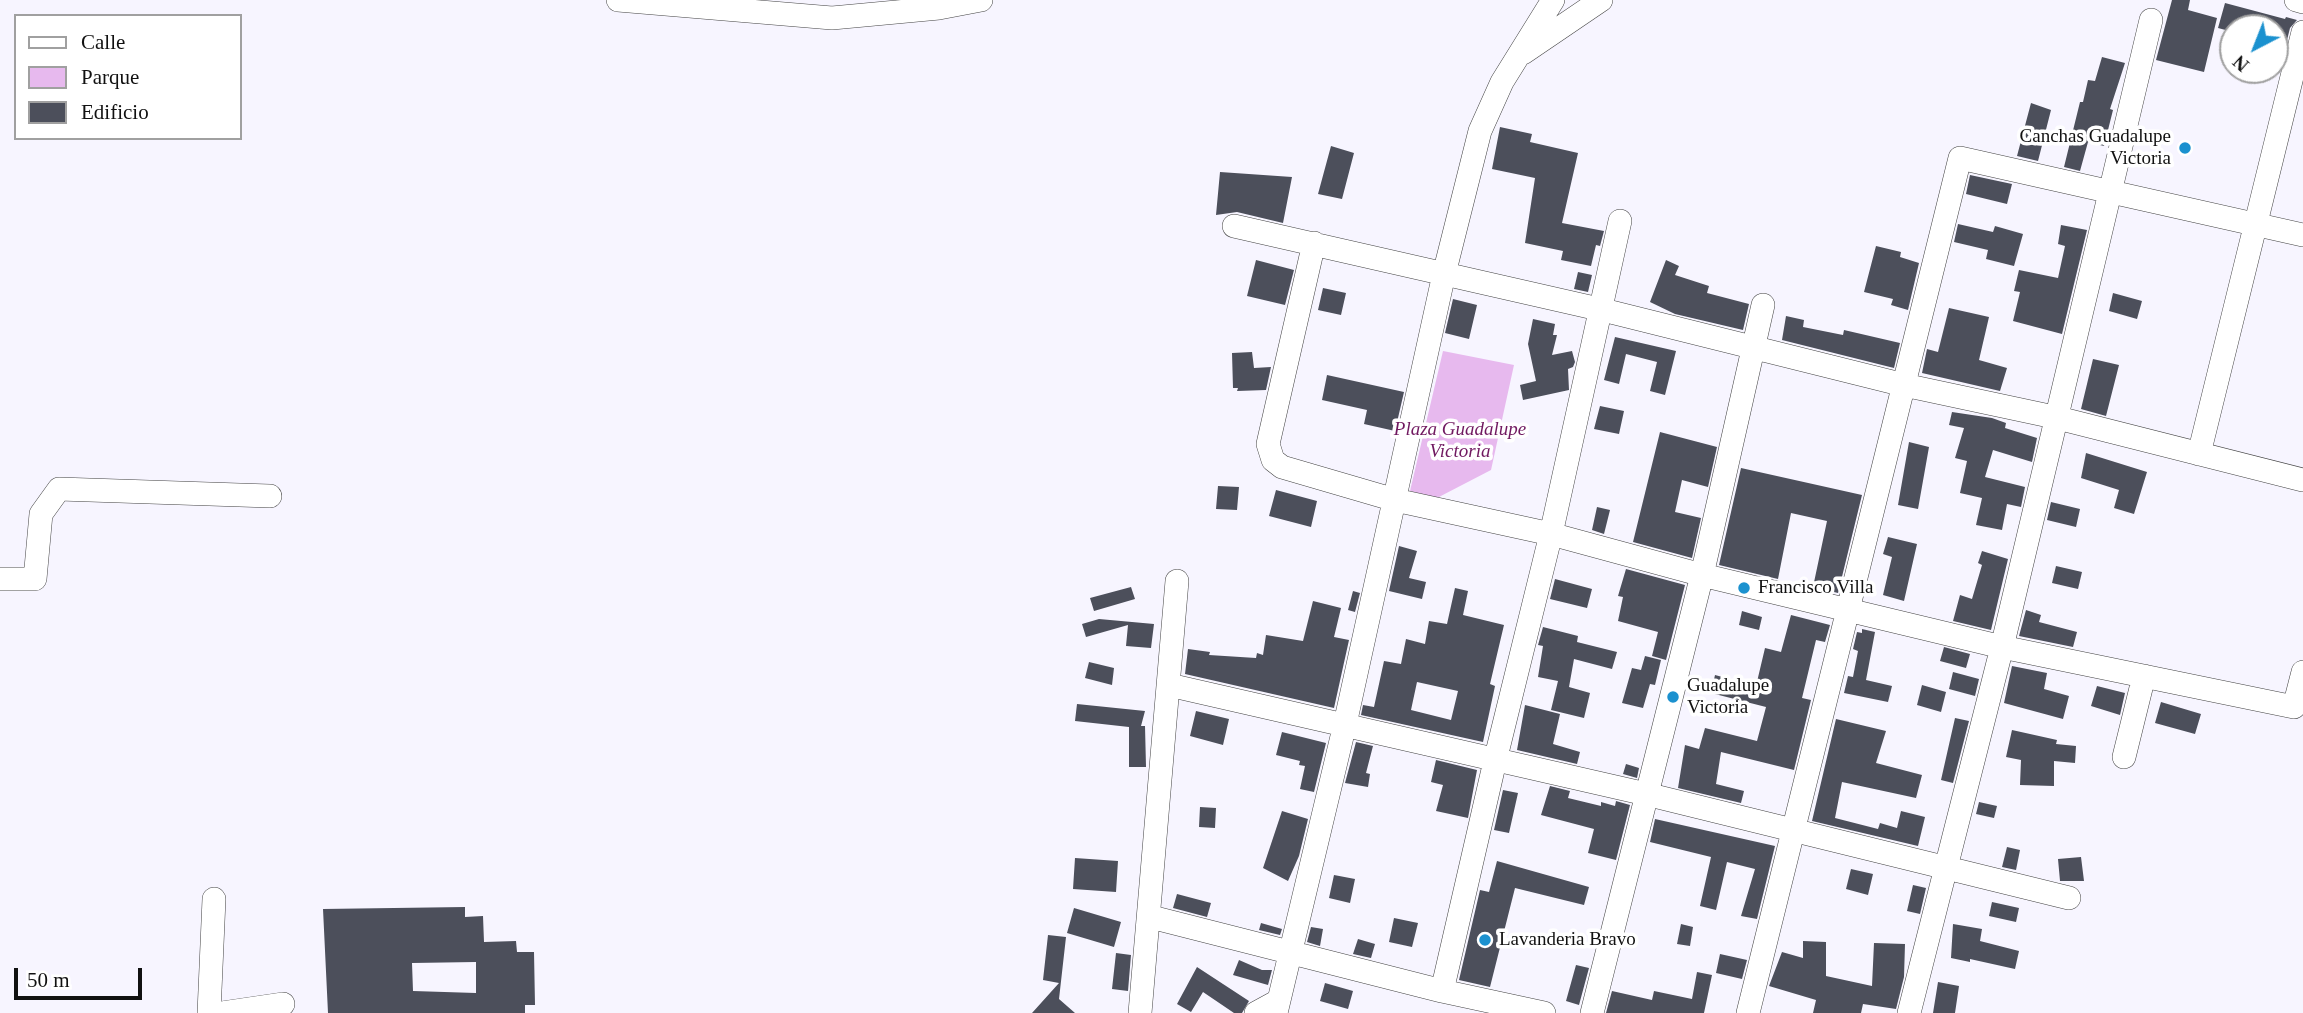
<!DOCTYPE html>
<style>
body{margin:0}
#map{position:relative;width:2303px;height:1013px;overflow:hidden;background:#f7f5ff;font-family:Georgia,serif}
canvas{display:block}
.legend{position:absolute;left:14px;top:14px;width:228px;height:126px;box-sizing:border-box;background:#fff;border:2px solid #a0a0a0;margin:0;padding:9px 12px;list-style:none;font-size:21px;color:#111}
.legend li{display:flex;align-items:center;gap:14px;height:35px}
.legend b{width:35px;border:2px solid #a0a0a0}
.north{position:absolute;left:2219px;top:14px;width:70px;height:70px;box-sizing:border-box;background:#fff;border:2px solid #a0a0a0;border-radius:50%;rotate:222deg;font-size:19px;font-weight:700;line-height:28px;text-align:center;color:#111}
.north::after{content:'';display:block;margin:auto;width:24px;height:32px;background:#1b91cf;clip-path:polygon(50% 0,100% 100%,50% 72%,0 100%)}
.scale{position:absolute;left:14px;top:968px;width:128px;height:32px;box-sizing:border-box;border:4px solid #111;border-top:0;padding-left:9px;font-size:21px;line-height:24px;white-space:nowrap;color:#111;-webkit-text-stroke:5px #fff;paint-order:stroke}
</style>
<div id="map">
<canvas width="2303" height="1013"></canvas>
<ul class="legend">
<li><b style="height:9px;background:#fff"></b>Calle</li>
<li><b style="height:19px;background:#e7b9ee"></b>Parque</li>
<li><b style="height:19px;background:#4c4f5b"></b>Edificio</li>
</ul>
<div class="north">N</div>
<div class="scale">50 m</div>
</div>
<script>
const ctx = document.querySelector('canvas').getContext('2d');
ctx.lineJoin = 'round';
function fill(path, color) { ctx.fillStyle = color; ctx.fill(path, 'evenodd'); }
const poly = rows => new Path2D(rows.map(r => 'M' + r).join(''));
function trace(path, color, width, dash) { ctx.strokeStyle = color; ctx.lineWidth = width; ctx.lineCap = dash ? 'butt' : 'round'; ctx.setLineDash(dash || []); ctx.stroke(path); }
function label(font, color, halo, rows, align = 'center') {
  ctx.font = font + ' Georgia,serif'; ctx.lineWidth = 7; ctx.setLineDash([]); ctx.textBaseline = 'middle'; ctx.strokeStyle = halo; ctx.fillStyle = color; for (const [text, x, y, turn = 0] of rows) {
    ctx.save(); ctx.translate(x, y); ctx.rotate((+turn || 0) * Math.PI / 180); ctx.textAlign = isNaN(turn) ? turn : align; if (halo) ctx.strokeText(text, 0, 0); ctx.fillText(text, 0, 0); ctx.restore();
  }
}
const green = poly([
 [1443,351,1514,365,1491,470,1437,498,1410,491]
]);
const building = poly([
 [2172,0,2190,0,2188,10,2217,18,2204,72,2156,60],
 [2225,3,2285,19,2286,17,2297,20,2290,28,2285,48,2275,46,2275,28,2233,28,2233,32,2218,28],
 [2102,57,2125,63,2110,109,2113,110,2104,146,2088,142,2080,171,2064,167,2080,102,2083,102,2088,80,2095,81],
 [2031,103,2051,110,2038,161,2017,156],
 [1500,127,1532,134,1530,142,1578,153,1562,223,1604,231,1600,246,1596,245,1591,266,1561,260,1563,251,1525,243,1535,178,1492,169],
 [1331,146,1354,153,1342,199,1318,194],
 [1220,172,1292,177,1283,223,1237,212,1216,215],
 [1970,175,2012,184,2007,204,1966,194],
 [1958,224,1993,232,1995,226,2023,234,2014,266,1986,259,1988,250,1954,242],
 [2061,225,2087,230,2062,334,2013,321,2020,292,2014,291,2019,270,2058,278,2065,246,2058,244],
 [1876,246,1901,252,1900,257,1919,263,1908,310,1891,305,1893,299,1864,292],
 [1256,260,1294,270,1285,305,1247,296],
 [1666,260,1679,266,1675,275,1709,286,1707,293,1749,304,1743,330,1675,314,1650,302],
 [1578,272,1592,275,1588,292,1574,289],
 [1323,288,1346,293,1341,315,1318,310],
 [2113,293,2142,301,2137,319,2109,311],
 [1453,299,1477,305,1469,339,1445,333],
 [1949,308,1989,317,1979,360,2007,368,2000,391,1922,373,1927,349,1938,352],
 [1786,316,1804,320,1803,327,1843,335,1844,330,1900,343,1894,368,1782,340],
 [1533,319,1555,324,1553,335,1557,335,1552,355,1572,351,1575,362,1573,367,1568,369,1569,390,1523,400,1520,385,1536,381,1528,344],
 [1615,337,1676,351,1665,395,1650,391,1657,362,1626,354,1619,384,1604,380],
 [1252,352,1254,368,1271,367,1266,390,1237,391,1238,388,1233,388,1232,353],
 [2093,359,2119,365,2106,416,2081,409],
 [1327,375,1404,392,1395,431,1364,424,1367,410,1322,400],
 [1600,406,1624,411,1619,434,1594,429],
 [1952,412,1992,418,2006,423,2005,428,2037,438,2032,462,1993,450,1985,477,2025,487,2021,507,2007,504,2002,530,1976,525,1982,498,1960,493,1967,461,1955,458,1964,428,1949,425],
 [1660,432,1717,447,1708,487,1682,480,1675,512,1701,518,1692,558,1633,542],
 [1909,442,1929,447,1918,509,1898,505],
 [2086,453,2147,472,2134,514,2114,508,2119,490,2081,478],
 [1741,468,1862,495,1838,593,1813,587,1827,521,1791,513,1778,579,1719,565],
 [1218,486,1239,487,1237,510,1216,509],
 [1276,490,1317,501,1311,527,1269,516],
 [2051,502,2080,509,2076,527,2047,520],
 [1597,507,1610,510,1604,534,1592,530],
 [1888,537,1917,544,1904,601,1883,595,1892,557,1883,554],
 [1399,546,1417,551,1409,578,1426,582,1422,599,1389,591],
 [1982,551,2008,559,1991,630,1953,621,1960,595,1972,599,1982,565,1978,563],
 [2056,566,2082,572,2078,589,2052,583],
 [1626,569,1685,585,1666,660,1652,656,1658,632,1618,621,1623,597,1618,596],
 [1555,579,1592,589,1587,608,1550,599],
 [1131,587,1135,599,1094,611,1090,598],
 [1455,588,1468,591,1463,615,1504,625,1490,684,1495,686,1483,742,1361,715,1363,705,1374,707,1384,661,1401,664,1406,639,1425,644,1429,621,1447,624],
 [1417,682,1458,691,1451,720,1411,710],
 [1353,591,1360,593,1355,612,1348,610],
 [1313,601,1341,608,1334,637,1349,640,1334,708,1185,674,1188,649,1210,652,1209,655,1256,658,1257,653,1263,655,1266,635,1303,641],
 [2026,610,2041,615,2039,622,2077,632,2073,647,2019,636],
 [1742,611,1762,617,1759,630,1739,625],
 [1791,615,1830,625,1825,642,1816,640,1802,698,1811,700,1794,770,1721,752,1716,784,1744,791,1741,803,1678,788,1685,745,1699,749,1705,728,1757,741,1766,707,1711,693,1715,675,1756,686,1765,648,1781,652],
 [1099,619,1154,624,1151,648,1126,646,1128,625,1086,637,1082,624],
 [1543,627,1578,636,1577,642,1617,652,1612,669,1574,659,1569,687,1590,693,1584,718,1551,710,1558,681,1538,677,1543,646,1538,645],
 [1862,629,1875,632,1866,680,1892,686,1888,702,1844,693,1848,676,1853,677,1858,651,1853,649,1857,632,1862,633],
 [1944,647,1970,654,1966,668,1940,661],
 [1645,656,1661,660,1655,685,1650,684,1643,708,1622,703,1632,668,1641,670],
 [1089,662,1114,668,1112,685,1085,678],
 [2012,666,2047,673,2044,689,2069,696,2063,719,2004,703],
 [1953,672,1979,679,1975,696,1949,689],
 [1922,685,1946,692,1941,712,1917,705],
 [2097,686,2125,693,2120,715,2091,706],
 [2161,702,2201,714,2195,734,2155,723],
 [1077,704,1145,711,1141,726,1145,726,1146,767,1129,767,1129,727,1075,721],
 [1525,705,1560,714,1553,744,1580,752,1577,764,1517,750],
 [1196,711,1229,719,1223,745,1190,736],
 [1955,718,1969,721,1953,783,1941,780],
 [1836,719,1886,731,1876,763,1922,775,1916,798,1842,782,1835,818,1878,829,1880,823,1897,828,1901,811,1925,817,1918,846,1812,821],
 [2012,730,2057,740,2056,744,2076,746,2075,763,2054,761,2054,786,2020,785,2021,760,2006,757],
 [1282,732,1326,743,1314,792,1300,789,1305,766,1299,765,1300,761,1276,755],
 [1356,742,1373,746,1366,773,1370,774,1368,787,1345,783],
 [1436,760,1477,770,1468,818,1436,811,1443,785,1431,782],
 [1626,764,1639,768,1637,778,1623,774],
 [1550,786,1570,791,1568,798,1601,806,1601,802,1615,806,1616,801,1630,805,1616,860,1588,853,1594,829,1541,815],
 [1503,790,1518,793,1509,833,1494,830],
 [1979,802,1997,806,1994,818,1976,814],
 [1200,807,1216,808,1215,828,1199,827],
 [1282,811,1308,819,1299,856,1288,881,1263,868],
 [1655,819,1775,846,1757,919,1741,916,1755,869,1727,862,1716,910,1700,906,1711,857,1650,842],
 [2007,847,2020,850,2016,870,2002,867],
 [2081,857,2084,881,2060,881,2058,859],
 [1075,858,1118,861,1116,892,1073,889],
 [1497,861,1589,887,1584,905,1515,888,1490,987,1459,980,1480,890,1489,892],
 [1851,869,1873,874,1868,895,1846,889],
 [1334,875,1355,879,1350,903,1329,898],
 [1913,885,1926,888,1920,914,1907,911],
 [1177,894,1211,903,1207,917,1173,908],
 [1992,902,2019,908,2016,922,1989,916],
 [465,907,465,917,483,916,484,942,516,941,517,952,534,952,535,1005,525,1005,525,1013,328,1013,323,909],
 [476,962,476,993,413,991,412,963],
 [1074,908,1121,922,1114,947,1067,933],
 [1394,918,1418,923,1412,947,1389,942],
 [1261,923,1282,929,1280,935,1259,930],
 [1681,924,1693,927,1690,946,1677,944],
 [1953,924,1982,929,1980,941,2019,951,2015,969,1970,959,1970,962,1951,958],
 [1311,927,1323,929,1320,946,1307,942],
 [1048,935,1066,937,1059,999,1075,1013,1032,1013,1059,983,1043,980],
 [1358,939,1375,944,1371,958,1353,954],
 [1803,941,1826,942,1826,976,1872,986,1874,943,1905,944,1904,977,1896,1009,1863,1004,1861,1013,1813,1013,1816,1000,1769,986,1782,952,1803,958],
 [1116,953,1131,955,1128,991,1112,989],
 [1720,954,1747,960,1742,979,1716,973],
 [1239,960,1262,970,1272,970,1268,985,1233,975],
 [1576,965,1589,968,1579,1005,1566,1001],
 [1197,967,1249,1001,1242,1013,1234,1013,1203,992,1191,1012,1177,1004],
 [1697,972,1712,975,1704,1013,1606,1013,1612,991,1652,1000,1654,991,1692,999],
 [1938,982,1959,986,1955,1013,1933,1013],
 [1325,983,1353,991,1348,1009,1320,1001]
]);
const minor = poly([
 [618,0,832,18,939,8,981,0],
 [2296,0,2303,2],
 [1523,53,1601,0],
 [1234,226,1603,310,1904,385,2054,417,2303,480],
 [1314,243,1268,444,1273,460,1282,467,1395,500,1551,534,1702,575,2002,647,2294,707,2303,672],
 [2199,454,2303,32],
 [0,579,35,579,41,514,59,489,270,496],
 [1169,685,1646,794,2069,898],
 [2124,757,2144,676],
 [1151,917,1442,991,1544,1013],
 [1442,991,1495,761,1551,534,1620,221],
 [209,1013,214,899],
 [222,1013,283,1004],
 [1140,1013,1177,581],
 [1256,1013,1278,1001],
 [1276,1013,1345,724,1444,274,1480,131,1502,82,1553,0],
 [1592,1013,1702,575,1763,305],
 [1748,1013,1960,158,2303,235],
 [1909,1013,2002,647,2151,20]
]);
const markers = [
 [2185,148,7,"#1b91cf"],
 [1744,588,7,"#1b91cf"],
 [1673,697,7,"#1b91cf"],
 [1485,940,7,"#1b91cf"]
];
const poiNames = [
 ["Canchas Guadalupe",2171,137,"right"],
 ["Victoria",2171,159,"right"],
 ["Francisco Villa",1758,588],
 ["Guadalupe",1687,686],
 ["Victoria",1687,708],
 ["Lavanderia Bravo",1499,940]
];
const parkNames = [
 ["Plaza Guadalupe",1460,430],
 ["Victoria",1460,452]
];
fill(green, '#e7b9ee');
fill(building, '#4c4f5b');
trace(minor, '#444', 24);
trace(minor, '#fff', 23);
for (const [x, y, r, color] of markers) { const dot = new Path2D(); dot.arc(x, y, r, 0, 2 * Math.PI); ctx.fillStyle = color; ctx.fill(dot); trace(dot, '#fff', 2.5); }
label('19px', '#111', '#fff', poiNames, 'left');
label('italic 19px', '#701960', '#fff', parkNames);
</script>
